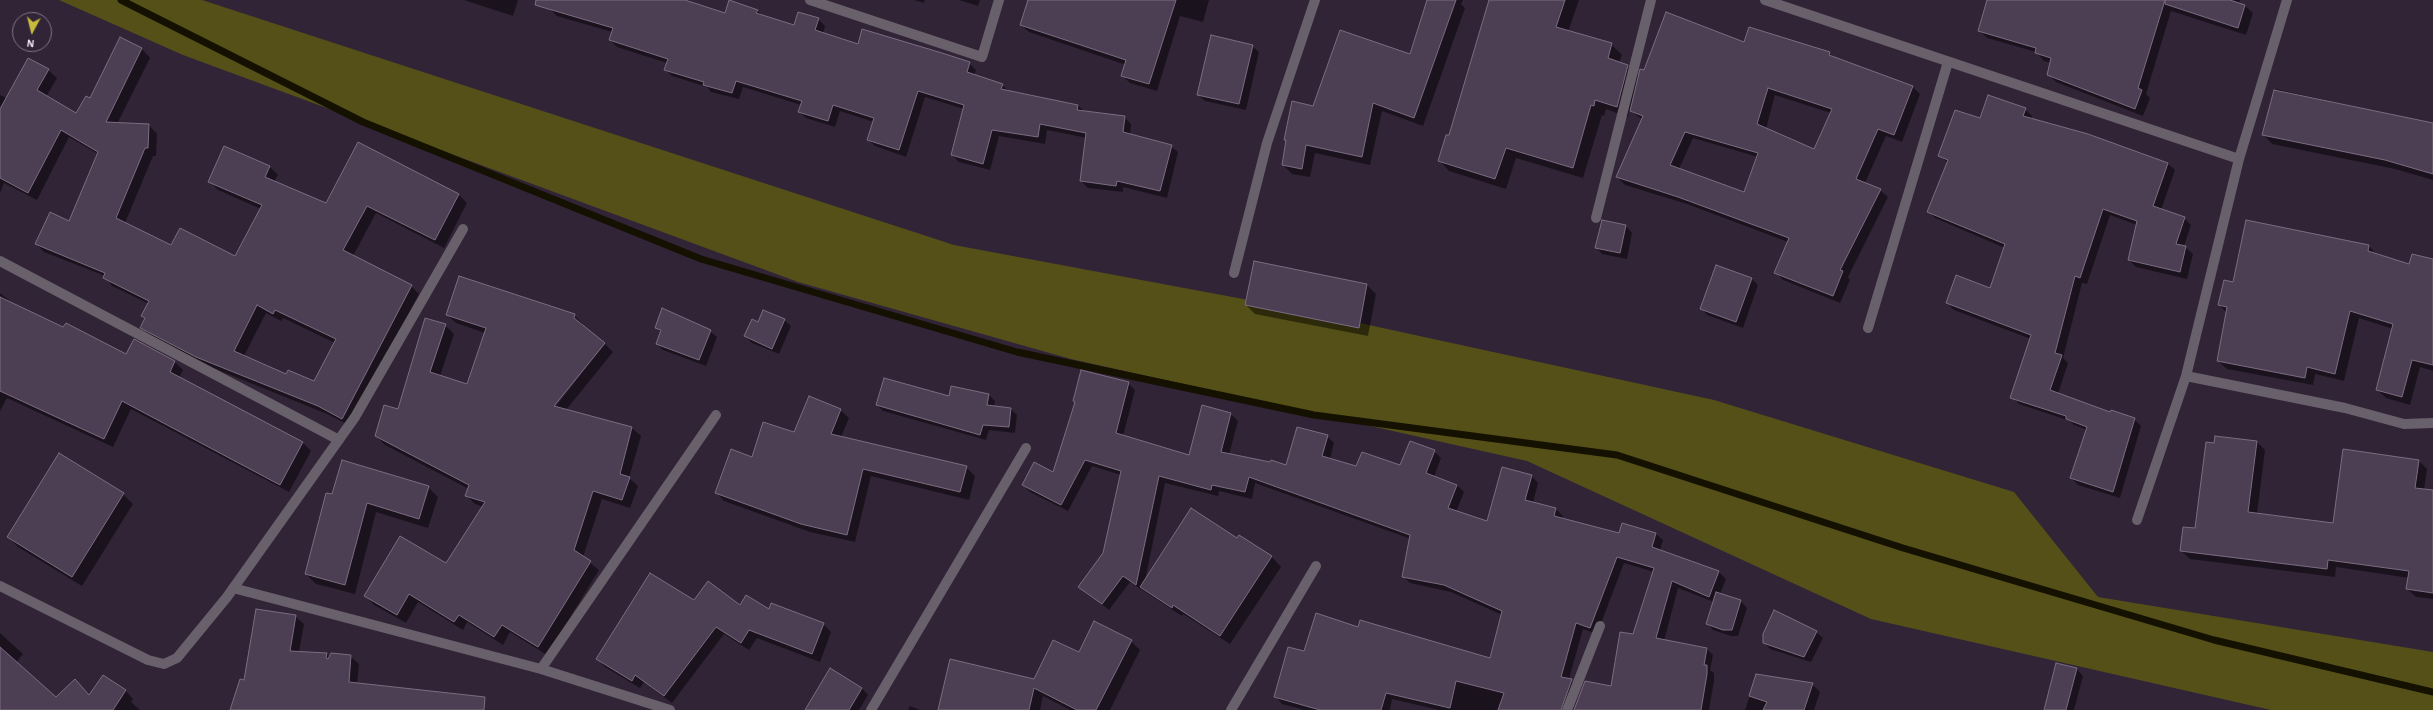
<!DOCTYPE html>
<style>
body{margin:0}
#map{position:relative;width:2433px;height:710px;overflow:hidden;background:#322437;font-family:"Alegreya Sans",sans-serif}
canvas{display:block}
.north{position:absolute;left:12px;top:12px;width:40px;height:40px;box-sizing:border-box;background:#322437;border:1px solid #807485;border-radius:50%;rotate:187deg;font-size:11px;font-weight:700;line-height:16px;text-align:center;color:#f6edfa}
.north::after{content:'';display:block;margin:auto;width:14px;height:18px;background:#c7bb3b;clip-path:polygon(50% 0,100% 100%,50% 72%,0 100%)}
</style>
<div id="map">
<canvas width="2433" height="710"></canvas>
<div class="north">N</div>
</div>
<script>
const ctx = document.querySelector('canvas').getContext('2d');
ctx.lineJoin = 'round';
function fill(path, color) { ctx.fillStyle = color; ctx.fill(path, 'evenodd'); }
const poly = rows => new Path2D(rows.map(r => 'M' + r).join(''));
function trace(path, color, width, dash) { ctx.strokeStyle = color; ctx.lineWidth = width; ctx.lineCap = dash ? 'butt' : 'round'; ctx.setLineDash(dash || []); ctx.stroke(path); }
const green = poly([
 [59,0,202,0,954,245,1286,307,1714,400,2014,492,2098,597,2433,652,2433,710,2271,710,1871,619,1527,461,1071,359,798,282,183,55]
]);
const shadow = poly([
 [464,0,518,0,513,16],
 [553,0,689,0,690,3,726,14,757,10,763,16,795,26,818,19,825,26,823,34,859,45,969,63,976,70,974,76,1002,85,1009,91,1078,105,1084,111,1124,117,1131,124,1130,135,1171,146,1178,152,1167,198,1123,187,1123,192,1088,188,1081,181,1087,138,1047,130,1045,144,999,136,990,170,959,162,952,155,964,109,925,97,906,157,875,146,868,140,874,122,840,111,835,127,806,118,799,112,801,105,743,87,739,99,711,92,707,87,672,76,665,69,667,63,617,47,610,40,612,32,557,16,550,9],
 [914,0,925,0,924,3],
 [959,0,980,0,978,6],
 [1030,0,1209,0,1203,22,1180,16,1157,91,1130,83,1123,76,1126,65,1029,32,1021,25],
 [1428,0,1463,0,1461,4,1465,8,1423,126,1382,111,1370,165,1315,153,1310,177,1292,174,1283,165,1287,142,1285,139,1314,107,1411,56],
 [1495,0,1579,0,1568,32,1611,44,1622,55,1619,63,1627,66,1639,77,1645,71,1745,43,1829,53,1834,57,1913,87,1920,94,1902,142,1886,136,1865,183,1880,190,1888,197,1848,277,1850,280,1840,303,1783,280,1776,272,1788,242,1687,204,1625,185,1617,177,1643,120,1629,110,1628,117,1606,109,1604,116,1602,115,1583,178,1516,158,1506,189,1449,171,1439,160,1449,137],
 [1775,95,1831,113,1814,150,1766,129],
 [1693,138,1758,157,1744,193,1679,169],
 [1988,0,2240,0,2239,4,2245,6,2253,13,2246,35,2171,11,2146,94,2150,98,2143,116,2056,82,2048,74,2051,63,2044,61,2036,52,1987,38,1979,30],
 [120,39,142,49,150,58,117,124,149,125,157,134,156,156,153,156,125,223,172,247,236,258,261,209,218,190,209,181,270,167,278,175,274,182,327,204,358,143,459,195,467,203,444,248,376,213,353,256,411,286,419,294,351,426,327,414,206,365,150,336,141,327,146,319,143,316,149,304,112,286,105,276,44,252,36,244,70,222,98,154,69,137,37,200,4,183,0,193,0,95,7,98,29,59,48,70,57,78,46,97,76,114,90,99],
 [266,313,281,321,283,318,335,343,314,382,287,375,244,356],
 [1252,46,1259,52,1246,110,1205,101,1198,95],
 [2276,89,2433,124,2433,180,2395,169,2272,144,2263,134],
 [2025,109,2032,116,2031,119,2167,163,2175,170,2161,210,2184,218,2191,225,2184,246,2193,254,2187,279,2136,267,2129,260,2137,225,2110,215,2087,284,2082,283,2063,358,2068,363,2058,394,2111,414,2134,419,2141,426,2120,498,2078,485,2071,478,2087,430,2074,425,2070,421,2019,404,2012,397,2031,339,1954,310,1947,303,1991,289,2005,248,1935,218,1928,211,1948,163,1940,156,1981,120],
 [1626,226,1632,233,1627,259,1602,254,1596,247],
 [2369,246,2377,255,2409,265,2433,260,2433,371,2420,367,2410,405,2386,398,2377,390,2393,329,2359,318,2344,381,2315,374,2313,385,2227,369,2218,361,2227,313,2219,305,2234,283],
 [1752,279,1758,285,1743,328,1707,315,1701,308],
 [1367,285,1376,294,1368,336,1255,314,1246,305],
 [0,293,15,305,126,355,175,362,183,370,179,378,303,443,311,451,289,492,131,409,113,447,7,398,0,411],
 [447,315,574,315,583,324,550,409,552,411,605,344,613,352,566,410,632,428,641,436,629,478,638,486,630,508,602,499,583,557,599,570,547,655,510,632,503,645,467,622,463,630,418,602,406,623,374,605,366,596,446,564,483,507,475,504,466,495,469,489,385,445,376,436,398,410,445,325,454,334,440,376,468,385,485,333,456,323],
 [784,320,791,326,779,354,752,343,745,336,758,323],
 [656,327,710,331,717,337,706,366,663,350,657,344,661,332],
 [1128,383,1135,390,1123,436,1190,457,1231,414,1238,421,1229,455,1287,467,1327,436,1334,443,1330,459,1357,467,1401,466,1434,451,1441,458,1434,477,1457,485,1464,492,1456,512,1488,522,1532,476,1538,483,1533,503,1556,509,1563,516,1562,519,1620,534,1656,534,1663,540,1660,550,1719,572,1726,579,1720,594,1741,601,1747,608,1738,636,1731,636,1713,630,1707,623,1714,602,1678,588,1664,641,1706,648,1713,655,1710,670,1714,673,1714,681,1709,710,1575,710,1611,687,1634,635,1654,572,1624,563,1597,634,1583,629,1569,679,1578,687,1570,710,1439,710,1392,699,1390,710,1305,710,1282,704,1276,697,1304,653,1359,628,1491,659,1502,615,1451,592,1410,583,1403,576,1411,539,1255,483,1252,499,1219,491,1218,496,1165,483,1145,581,1238,539,1240,536,1272,557,1281,567,1230,644,1183,614,1182,616,1130,582,1109,610,1080,587,1104,554,1121,475,1092,466,1068,511,1030,492,1023,485,1053,473],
 [989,395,995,401,994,407,1011,409,1017,415,1015,433,989,430,986,440,883,411,877,405],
 [840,410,849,418,841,437,966,467,975,476,969,500,871,476,855,542,810,532,724,501,716,492,753,458],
 [2257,442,2265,450,2257,514,2334,524,2419,461,2427,469,2424,490,2433,491,2433,599,2416,597,2407,589,2409,578,2336,567,2335,577,2190,559,2181,551],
 [60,454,123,494,133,504,82,586,18,547,8,537],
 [428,487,438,497,428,528,376,512,355,594,316,584,306,574,332,496],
 [694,601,769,610,823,624,831,632,820,662,757,638,749,650,724,634,672,703,644,682,640,688,605,667,597,659],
 [295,616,304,624,299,652,327,654,330,657,350,656,359,664,357,684,481,710,231,710,245,681],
 [1816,632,1823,638,1811,662,1770,649,1764,642],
 [0,633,23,654,16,663,56,698,90,696,104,676,126,691,133,699,131,702,140,710,0,710],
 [1131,641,1140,650,1110,710,1070,710,1043,696,1040,710,939,710,1035,680,1079,653],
 [2057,664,2077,669,2083,676,2074,710,2045,710],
 [831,670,862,688,868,695,859,710,806,710],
 [1757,675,1812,684,1820,692,1814,710,1745,710],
 [910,706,920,710,908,710]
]);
const stream = poly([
 [121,0,363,122,701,259,1017,352,1314,415,1617,455,1903,548,2214,640,2433,692]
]);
const building = poly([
 [536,0,685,0,725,13,729,0,758,10,756,13,794,25,798,12,819,18,815,30,858,44,862,29,942,53,970,62,967,72,1003,84,1001,89,1078,105,1077,110,1125,116,1123,132,1172,145,1160,191,1117,181,1116,186,1080,181,1086,133,1040,124,1038,137,992,130,983,164,951,155,964,105,918,91,899,150,867,140,874,118,833,105,828,121,798,112,802,101,736,81,732,93,703,85,704,82,664,70,668,59,609,40,613,28,535,5,536,0],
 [1028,0,1176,0,1149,84,1121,76,1126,60,1020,25,1028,0],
 [1427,0,1456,0,1414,118,1373,103,1362,157,1306,145,1302,169,1282,165,1286,140,1284,140,1292,101,1313,106,1340,30,1410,54,1427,0],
 [1489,0,1565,0,1556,27,1612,43,1608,58,1628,65,1617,107,1595,100,1594,106,1591,105,1573,168,1506,148,1495,179,1438,161,1446,135,1449,135,1489,0],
 [1987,0,2165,0,2138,88,2142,90,2135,109,2047,75,2051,58,2035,53,2036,48,1978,31,1987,0],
 [2165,0,2230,0,2245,5,2238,28,2165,4,2165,0],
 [1666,12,1744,42,1749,27,1830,52,1829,55,1913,86,1894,135,1878,129,1856,179,1881,189,1840,270,1843,271,1833,296,1774,273,1789,238,1678,197,1616,177,1643,116,1630,111,1640,69,1644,70,1666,12],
 [1768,88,1832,109,1814,149,1757,124,1768,88],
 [1685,132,1758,153,1744,192,1670,165,1685,132],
 [1211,35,1253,45,1239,104,1197,95,1211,35],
 [120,37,142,48,106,122,149,124,148,148,145,148,116,218,171,245,180,228,235,256,262,205,208,182,224,146,270,166,265,177,326,203,358,142,459,194,435,240,367,206,343,250,412,285,342,419,318,406,196,357,140,328,145,318,141,316,149,301,103,278,105,273,35,244,50,212,69,221,98,152,61,130,28,193,0,178,0,109,28,58,49,69,37,90,76,113,86,96,90,98,120,37],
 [257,305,273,314,275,310,336,339,314,381,288,370,286,374,234,351,257,305],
 [2274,90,2433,123,2433,174,2385,160,2262,135,2274,90],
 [1988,95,2026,108,2023,116,2088,134,2168,163,2153,206,2185,217,2176,244,2186,246,2180,272,2128,260,2137,221,2103,209,2080,278,2075,276,2055,353,2062,355,2050,390,2110,412,2111,410,2135,418,2113,492,2070,478,2087,427,2066,419,2066,416,2010,398,2031,335,1946,303,1956,275,1990,288,2005,244,1927,212,1948,160,1938,156,1955,110,1980,118,1988,95],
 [1602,220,1626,225,1620,253,1595,248,1602,220],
 [2246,220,2369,245,2368,251,2409,264,2412,254,2433,259,2433,365,2412,360,2402,397,2376,390,2393,324,2350,311,2335,374,2307,367,2305,378,2217,361,2227,307,2218,305,2224,280,2233,282,2246,220],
 [1254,261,1367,284,1359,328,1245,305,1254,261],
 [1716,265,1752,278,1736,322,1700,309,1716,265],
 [459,276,575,314,574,318,605,343,554,406,632,427,620,474,630,477,622,500,593,491,574,550,591,561,538,647,502,625,494,637,459,615,454,622,409,594,397,615,364,596,400,536,446,563,485,502,465,496,469,485,375,436,384,405,398,409,425,318,446,324,430,372,467,384,486,328,446,315,459,276],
 [0,297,63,327,66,323,126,354,134,339,175,361,170,372,303,442,280,485,122,401,104,439,0,391,0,297],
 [662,308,711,330,699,360,656,344,661,330,655,328,662,308],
 [763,310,785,319,772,349,744,336,752,319,758,322,763,310],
 [1081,370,1129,382,1116,433,1189,455,1202,405,1231,413,1221,452,1270,462,1271,460,1286,465,1297,427,1328,435,1322,456,1356,466,1362,452,1400,465,1410,441,1435,450,1426,473,1457,485,1448,508,1487,521,1502,467,1532,475,1525,500,1556,508,1554,516,1619,533,1622,523,1656,533,1652,547,1719,571,1709,597,1672,581,1656,638,1707,648,1704,665,1707,665,1707,674,1701,710,1574,710,1585,681,1611,686,1620,632,1633,634,1654,568,1617,557,1590,628,1576,623,1561,677,1572,679,1561,710,1498,710,1504,693,1456,681,1450,708,1386,693,1381,710,1320,710,1274,697,1288,647,1304,651,1316,613,1358,627,1360,620,1490,658,1502,611,1444,585,1402,577,1410,535,1249,477,1245,492,1212,485,1211,490,1159,476,1136,585,1123,576,1102,604,1078,587,1103,553,1121,471,1085,460,1061,505,1022,485,1034,462,1053,472,1075,402,1073,401,1081,370],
 [884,378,949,396,951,386,989,394,987,405,1011,408,1009,427,983,425,980,435,876,405,884,378],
 [809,396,841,409,831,434,967,466,960,492,863,469,847,535,801,524,715,493,731,449,752,457,763,422,794,432,809,396],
 [2215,436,2257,441,2248,512,2333,523,2343,449,2419,460,2415,488,2433,490,2433,593,2406,589,2409,571,2328,560,2327,569,2180,551,2183,527,2195,528,2206,442,2214,443,2215,436],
 [59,453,124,493,72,577,7,537,59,453],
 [342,460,429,486,419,519,367,503,345,585,305,574,326,493,332,494,342,460],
 [1191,508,1237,538,1239,535,1272,556,1220,636,1173,605,1172,608,1140,587,1191,508],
 [650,573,694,600,708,581,740,605,746,595,769,609,771,603,824,623,812,654,749,630,741,643,716,627,664,696,635,675,632,681,596,659,650,573],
 [1716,592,1741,600,1732,630,1723,630,1706,624,1716,592],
 [256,609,296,615,290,651,327,653,326,658,328,659,331,653,351,655,349,682,485,697,484,710,230,710,240,679,244,680,256,609],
 [1774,610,1817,631,1804,657,1763,643,1763,634,1774,610],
 [1094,621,1132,640,1096,710,1077,710,1034,688,1029,710,938,710,950,659,1034,679,1053,640,1079,652,1094,621],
 [0,647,56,697,75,679,89,695,103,675,126,690,113,710,0,710,0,647],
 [2056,663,2077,668,2066,710,2044,710,2056,663],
 [830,668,862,688,849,710,805,710,830,668],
 [1756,674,1813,683,1804,710,1763,710,1767,702,1749,696,1756,674]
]);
const street = poly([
 [810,0,982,57,999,0],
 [1765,0,2239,159],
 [1596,218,1651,0],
 [0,261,339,440],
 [1234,273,1267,143,1315,0],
 [1868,328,1948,62],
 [2186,376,2345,408,2404,424,2433,423],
 [2137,520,2186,376,2239,159,2287,0],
 [0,586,148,660,164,664,177,658,227,597,355,417,463,229],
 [233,588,541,669,670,710],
 [541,669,716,415],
 [871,710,1026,448],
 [1231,710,1316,566],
 [1567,710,1600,626]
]);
fill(green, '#555018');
fill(shadow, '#0007');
trace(stream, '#141100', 7);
fill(building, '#4d3f53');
trace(building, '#7c6c82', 1);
trace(street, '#68616b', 10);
</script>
